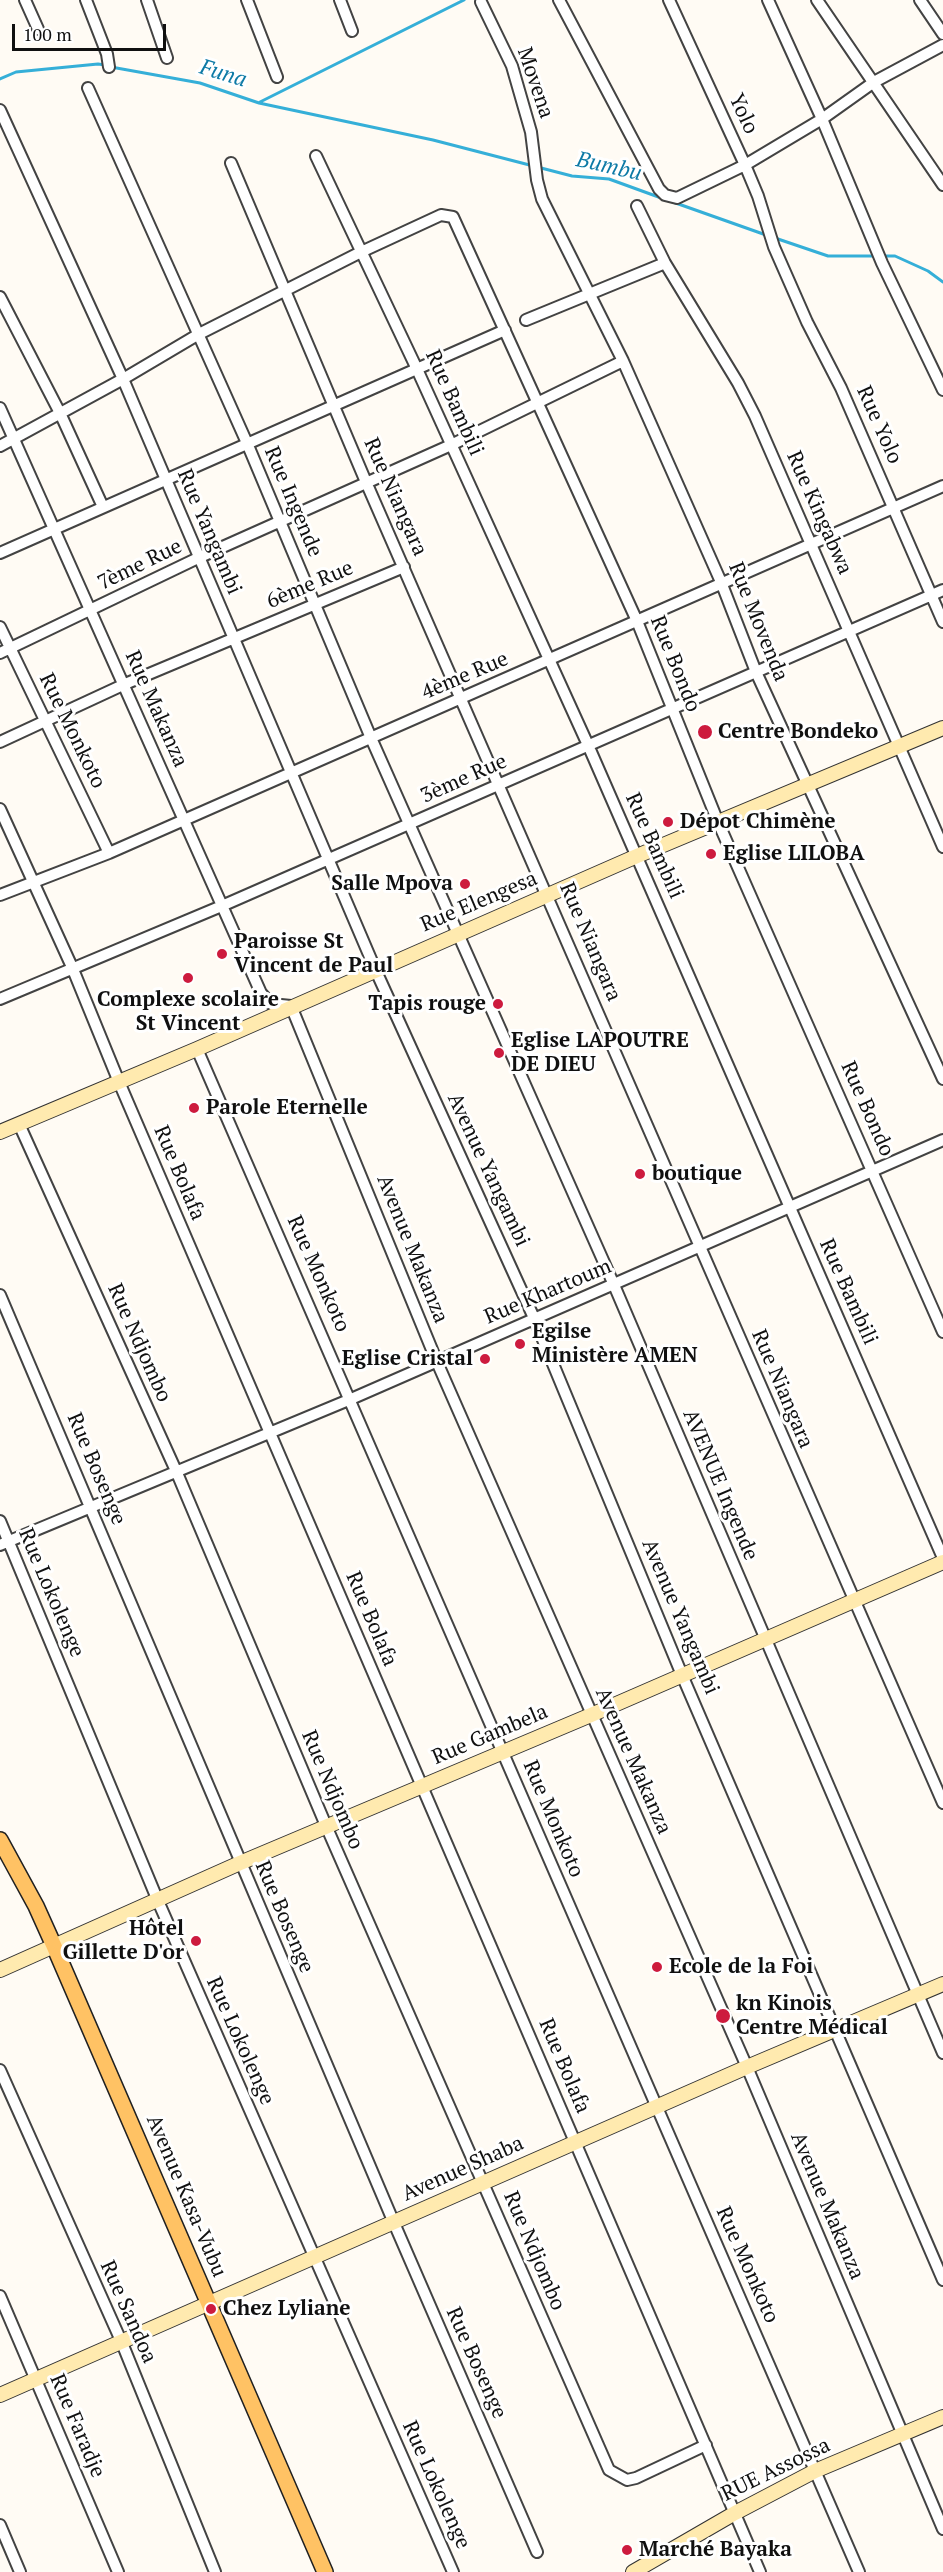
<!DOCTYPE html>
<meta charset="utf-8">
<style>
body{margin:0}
#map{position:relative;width:943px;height:2572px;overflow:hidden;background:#fffbf4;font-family:"PT Serif",serif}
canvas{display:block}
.scale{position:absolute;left:12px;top:24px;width:154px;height:27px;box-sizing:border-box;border:3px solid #101010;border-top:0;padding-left:8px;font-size:18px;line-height:21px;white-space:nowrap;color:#101010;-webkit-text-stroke:4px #fff;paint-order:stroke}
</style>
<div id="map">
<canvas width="943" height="2572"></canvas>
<div class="scale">100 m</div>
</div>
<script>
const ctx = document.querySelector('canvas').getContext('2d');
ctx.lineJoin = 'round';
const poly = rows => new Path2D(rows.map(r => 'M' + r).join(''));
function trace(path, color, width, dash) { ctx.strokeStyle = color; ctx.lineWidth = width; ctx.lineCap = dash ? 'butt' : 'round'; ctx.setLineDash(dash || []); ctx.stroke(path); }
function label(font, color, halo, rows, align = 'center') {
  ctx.font = font + ' "PT Serif",serif'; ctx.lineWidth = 6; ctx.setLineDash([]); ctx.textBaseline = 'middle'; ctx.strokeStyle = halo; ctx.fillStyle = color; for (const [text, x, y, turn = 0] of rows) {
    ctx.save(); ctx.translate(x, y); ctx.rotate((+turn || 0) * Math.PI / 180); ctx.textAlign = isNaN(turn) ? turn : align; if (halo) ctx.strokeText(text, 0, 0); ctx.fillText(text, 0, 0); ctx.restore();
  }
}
const stream = poly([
 [111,67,200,83,259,103,433,140,572,176,609,179,664,199],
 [0,79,16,72,98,64,105,65],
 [260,102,464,0],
 [670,201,766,235],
 [775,238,828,256,876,256],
 [883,256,895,256,928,271,943,282]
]);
const street = poly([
 [25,0,38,29],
 [86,0,107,54,109,67],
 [147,0,167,58],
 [247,0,277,77],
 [340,0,352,31],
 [559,0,659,189,665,195,677,198,745,165,822,119,874,82,943,45],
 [669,0,745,165,758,196,774,247,807,322,841,388,943,622],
 [768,0,822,119,882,263,943,390],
 [817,0,943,185],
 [920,0,943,34],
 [481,2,512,66,531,132,537,180,542,199,623,361,721,582,756,672,943,1079],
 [88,88,247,443,371,738,614,1285,943,2053],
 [0,110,123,379,376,971,534,1318,682,1675,943,2280],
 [316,156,416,367,588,745,943,1558],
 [231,163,366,482,943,1803],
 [637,206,665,263,738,383,755,416,943,847],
 [0,297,60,413,103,507],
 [526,320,665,263],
 [0,408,261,993,271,1004,291,1006,437,1362,747,2067,943,2529],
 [0,446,123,379,199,334,361,252,441,215,453,217,637,621,718,822,943,1332],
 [0,553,505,330],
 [0,627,109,853],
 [0,653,198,558,451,445,623,361],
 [0,742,125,684,404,567],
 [0,809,72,967,119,1082,760,2572],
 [0,895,109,853,943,486],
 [0,999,224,905,943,590],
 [197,1049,859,2572],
 [19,1124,177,1473,327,1828,609,2470,627,2480,636,2478,706,2445],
 [0,1295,394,2223,537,2552],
 [0,1521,158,1901,453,2572],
 [0,1545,351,1399,943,1140],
 [0,2070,122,2343,215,2572],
 [0,2296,118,2572],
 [0,2525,20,2572]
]);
const secondary = poly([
 [0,1132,197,1049,637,856,943,728],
 [0,1970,240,1863,591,1715,943,1562],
 [0,2395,747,2067,943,1984],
 [633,2572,735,2513,815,2471,943,2417]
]);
const primary = poly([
 [0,1840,36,1906,54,1946,325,2572]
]);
const markers = [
 [705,732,8,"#cd1b3e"],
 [668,822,6,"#cd1b3e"],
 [711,854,6,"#cd1b3e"],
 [465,884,6,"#cd1b3e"],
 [222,954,6,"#cd1b3e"],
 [188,978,6,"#cd1b3e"],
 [498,1004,6,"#cd1b3e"],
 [499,1053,6,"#cd1b3e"],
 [194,1108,6,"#cd1b3e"],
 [640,1174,6,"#cd1b3e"],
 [520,1344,6,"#cd1b3e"],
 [485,1359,6,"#cd1b3e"],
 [196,1941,6,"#cd1b3e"],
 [657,1967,6,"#cd1b3e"],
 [723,2016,8,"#cd1b3e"],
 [211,2309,6,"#cd1b3e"],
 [627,2550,6,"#cd1b3e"]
];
const streetNames = [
 ["Movena",535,83,71],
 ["Yolo",743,114,65],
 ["Rue Bambili",454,403,66],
 ["Rue Yolo",879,425,66],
 ["Rue Niangara",395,497,66],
 ["Rue Ingende",293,502,67],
 ["Rue Kingabwa",819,513,66],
 ["Rue Yangambi",209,532,67],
 ["7ème Rue",140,565,-26],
 ["6ème Rue",310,585,-23],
 ["Rue Movenda",758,622,68],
 ["Rue Bondo",675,664,68],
 ["4ème Rue",465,676,-23],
 ["Rue Makanza",156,709,66],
 ["Rue Monkoto",72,731,64],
 ["3ème Rue",464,779,-24],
 ["Rue Bambili",654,846,66],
 ["Rue Elengesa",479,902,-23],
 ["Rue Niangara",590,942,67],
 ["Rue Bondo",867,1109,66],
 ["Avenue Yangambi",488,1170,65],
 ["Rue Bolafa",179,1173,67],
 ["Avenue Makanza",412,1249,68],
 ["Rue Monkoto",318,1274,66],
 ["Rue Khartoum",548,1292,-23],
 ["Rue Bambili",848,1292,66],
 ["Rue Ndjombo",139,1343,66],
 ["Rue Niangara",782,1389,67],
 ["Rue Bosenge",96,1469,67],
 ["AVENUE Ingende",720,1485,67],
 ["Rue Lokolenge",51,1593,67],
 ["Avenue Yangambi",680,1617,67],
 ["Rue Bolafa",371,1619,67],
 ["Rue Gambela",490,1735,-23],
 ["Avenue Makanza",633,1761,66],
 ["Rue Ndjombo",332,1790,67],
 ["Rue Monkoto",553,1819,67],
 ["Rue Bosenge",284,1917,67],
 ["Rue Lokolenge",240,2041,66],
 ["Rue Bolafa",564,2066,67],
 ["Avenue Shaba",463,2169,-24],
 ["Avenue Kasa-Vubu",186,2196,67],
 ["Avenue Makanza",827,2206,67],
 ["Rue Ndjombo",534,2251,67],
 ["Rue Monkoto",747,2265,66],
 ["Rue Sandoa",128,2312,66],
 ["Rue Bosenge",476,2363,66],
 ["Rue Faradje",77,2426,67],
 ["RUE Assossa",776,2470,-26],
 ["Rue Lokolenge",436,2485,66]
];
const poiNames = [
 ["Centre Bondeko",718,732],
 ["Dépot Chimène",680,822],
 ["Eglise LILOBA",723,854],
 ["Salle Mpova",453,884,"right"],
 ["Paroisse St",234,942],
 ["Vincent de Paul",234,966],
 ["Complexe scolaire",188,1000,"center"],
 ["St Vincent",188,1024,"center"],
 ["Tapis rouge",486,1004,"right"],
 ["Eglise LAPOUTRE",511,1041],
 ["DE DIEU",511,1065],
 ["Parole Eternelle",206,1108],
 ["boutique",652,1174],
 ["Egilse",532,1332],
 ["Ministère AMEN",532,1356],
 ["Eglise Cristal",473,1359,"right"],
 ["Hôtel",184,1929,"right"],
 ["Gillette D'or",184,1953,"right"],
 ["Ecole de la Foi",669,1967],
 ["kn Kinois",736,2004],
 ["Centre Médical",736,2028],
 ["Chez Lyliane",223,2309],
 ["Marché Bayaka",639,2550]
];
const waterNames = [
 ["Funa",223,74,17],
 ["Bumbu",609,167,13]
];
trace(stream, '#35afd8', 3);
trace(street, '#434343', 14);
trace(secondary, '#323232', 16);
trace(primary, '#212121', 18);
trace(street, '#fff', 10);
trace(secondary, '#ffeaaf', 14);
trace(primary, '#ffc264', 15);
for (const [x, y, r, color] of markers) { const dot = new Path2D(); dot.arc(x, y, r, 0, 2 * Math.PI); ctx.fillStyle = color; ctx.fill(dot); trace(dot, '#fff', 2); }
label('21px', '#101010', '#fff', streetNames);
label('bold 21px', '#101010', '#fff', poiNames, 'left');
label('italic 22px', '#0d7aa6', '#fff', waterNames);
</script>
